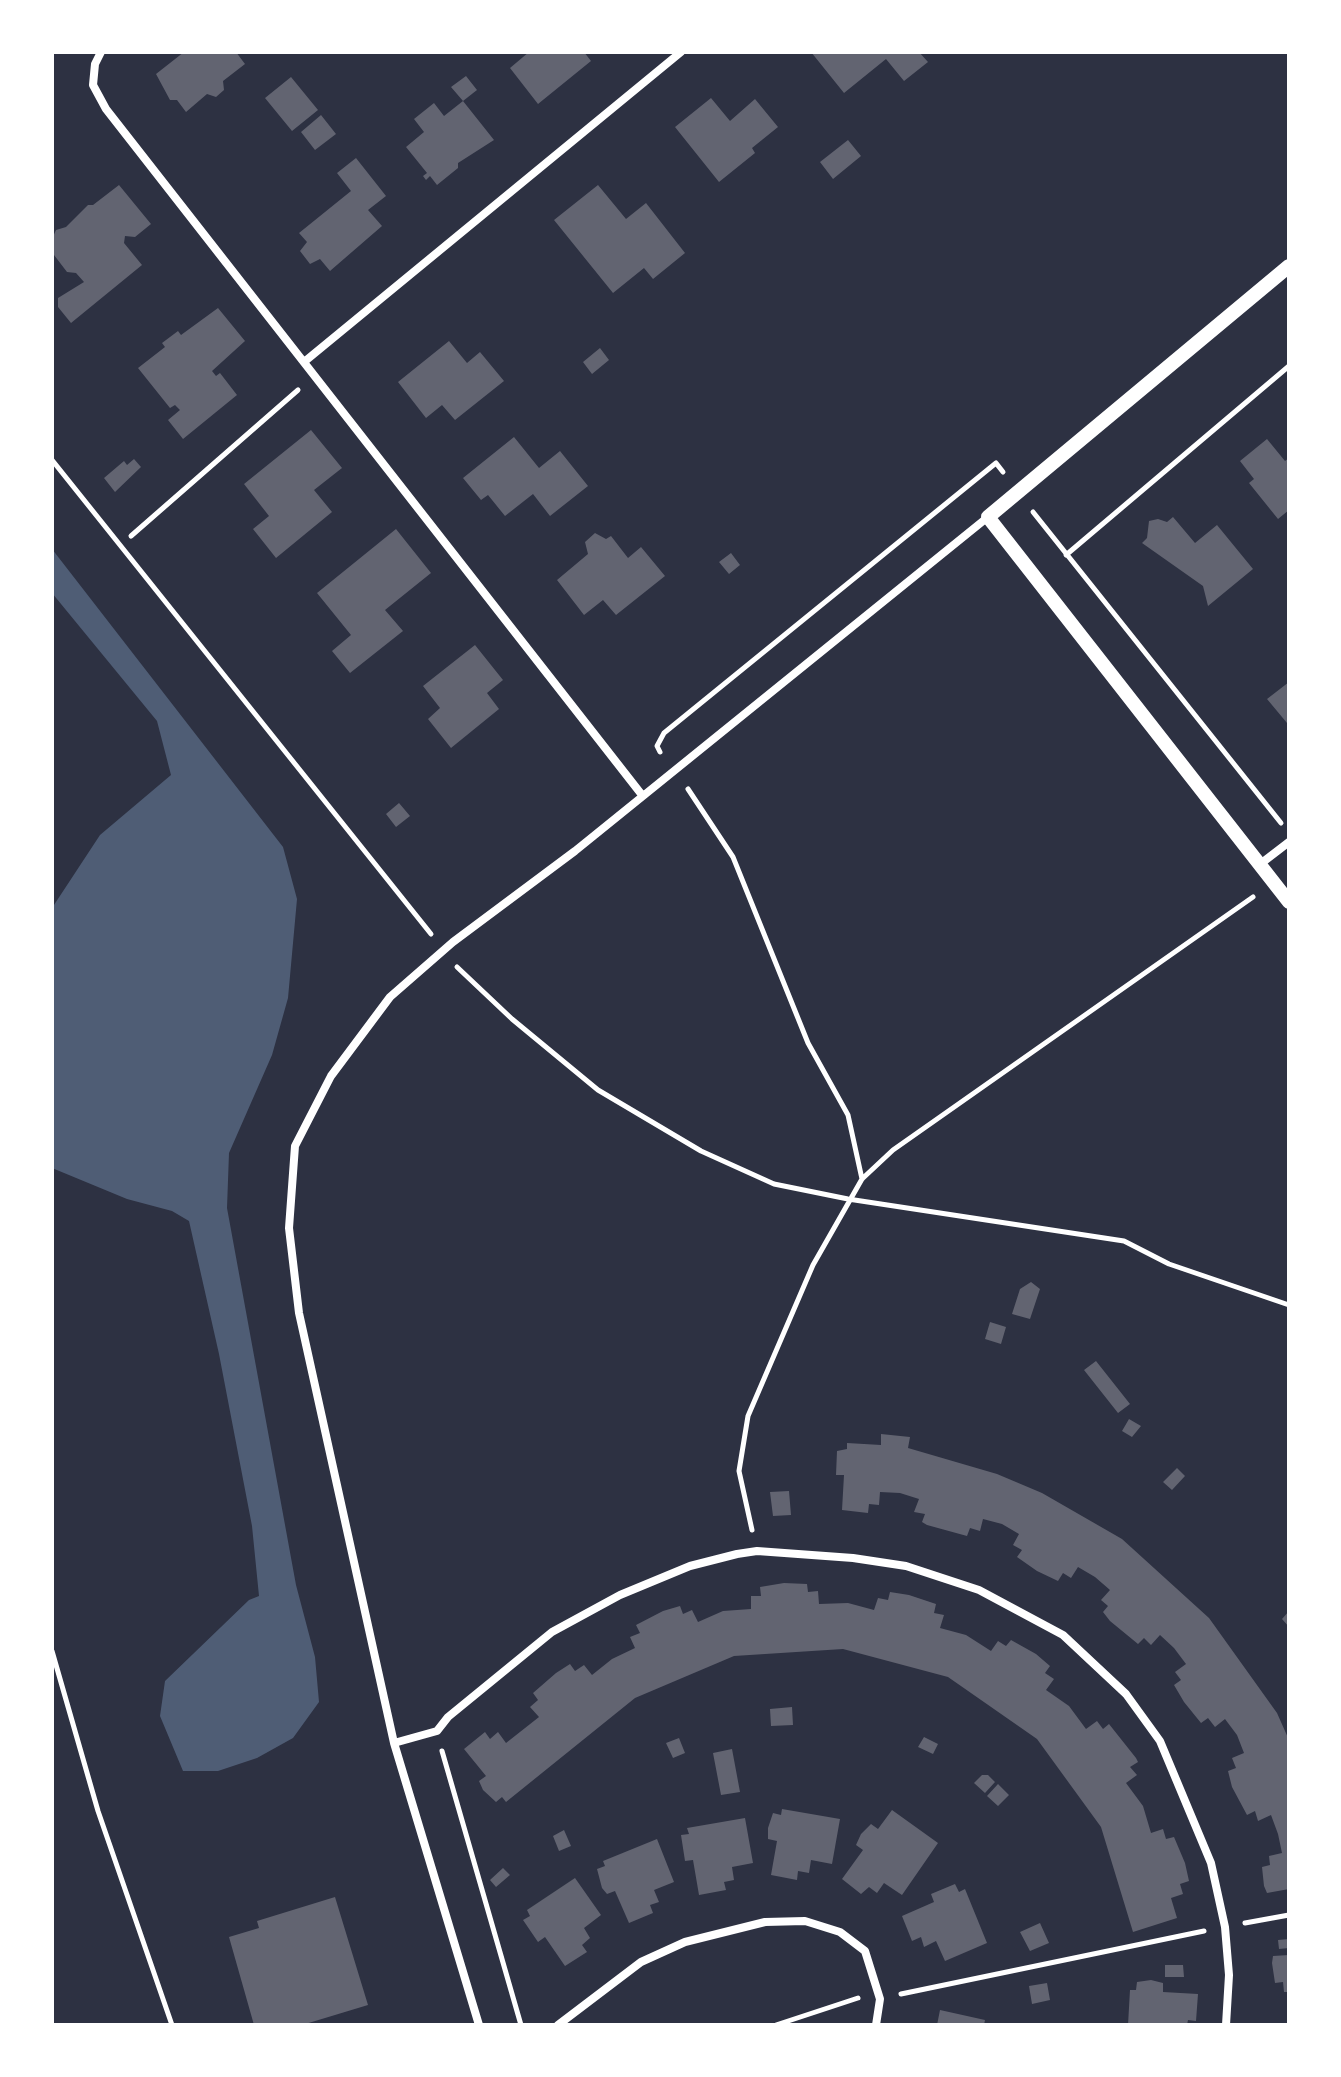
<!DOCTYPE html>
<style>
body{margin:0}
#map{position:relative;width:1341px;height:2077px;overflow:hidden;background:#2d3142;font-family:Ubuntu,sans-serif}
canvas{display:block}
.frame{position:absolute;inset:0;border:54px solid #fff;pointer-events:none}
</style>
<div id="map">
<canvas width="1341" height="2077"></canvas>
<div class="frame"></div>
</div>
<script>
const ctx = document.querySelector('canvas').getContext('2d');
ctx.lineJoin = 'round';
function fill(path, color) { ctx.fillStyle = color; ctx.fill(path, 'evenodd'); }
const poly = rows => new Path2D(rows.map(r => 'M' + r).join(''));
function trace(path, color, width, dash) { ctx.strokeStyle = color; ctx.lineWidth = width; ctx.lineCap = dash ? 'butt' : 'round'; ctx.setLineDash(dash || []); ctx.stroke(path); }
const water = poly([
 [52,549,283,847,297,899,288,998,272,1055,229,1153,227,1208,296,1585,315,1657,319,1702,293,1738,257,1758,218,1771,183,1771,160,1716,165,1681,249,1600,259,1596,252,1526,219,1354,189,1221,172,1211,127,1199,52,1168,52,908,100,835,171,775,157,721,52,593]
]);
const building = poly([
 [184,52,236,52,245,64,223,81,224,90,216,97,207,94,186,112,177,100,170,100,156,74],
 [529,52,584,52,591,61,538,104,510,68],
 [811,52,919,52,928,62,904,81,886,59,844,93],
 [466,76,477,90,463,101,451,87],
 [291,77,318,110,292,131,265,98],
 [711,98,730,121,755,99,778,127,752,148,755,153,719,182,675,127],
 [463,101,494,140,458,163,458,168,437,185,430,176,426,180,423,176,427,173,406,147,424,132,414,119,434,103,444,116],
 [321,115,336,134,315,150,301,132],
 [848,140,861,156,833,179,820,162],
 [356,158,386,196,368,210,382,226,330,271,320,259,310,264,300,251,307,242,299,233,351,191,337,173],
 [119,185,151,224,135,237,125,236,124,243,142,265,71,323,58,307,58,298,84,282,76,273,67,272,54,255,52,239,56,230,66,227,88,205,93,205],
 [598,185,626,219,646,203,685,253,653,279,644,268,613,293,554,220],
 [218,308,245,341,212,371,216,376,220,373,237,395,183,439,168,420,180,410,175,405,170,408,138,368,165,347,162,343,178,331,181,335],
 [449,341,467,363,480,352,504,381,455,420,442,405,426,418,398,382],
 [600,348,609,360,592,374,583,362],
 [311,430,342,468,314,490,332,512,276,558,253,529,269,516,244,484],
 [514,437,539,468,560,451,588,486,550,516,533,494,505,516,488,495,481,500,463,478],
 [1267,439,1285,461,1289,458,1289,510,1278,519,1249,483,1254,479,1240,461],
 [134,459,141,467,115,492,104,478,124,461,127,465],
 [1173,517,1195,543,1217,525,1253,569,1208,606,1203,586,1142,543,1147,538,1149,521,1158,519,1167,522],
 [396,529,431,573,385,610,403,631,350,673,332,651,351,635,317,593],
 [595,533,606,539,611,536,628,558,641,547,665,576,616,615,603,600,584,615,557,580,588,554,585,542],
 [731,553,740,565,729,574,719,562],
 [475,645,503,680,487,693,499,709,451,748,428,719,440,708,423,686],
 [1289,682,1289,721,1287,723,1267,699],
 [399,803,410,816,396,827,386,814],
 [1031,1282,1040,1289,1030,1319,1012,1314,1020,1289],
 [990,1322,1006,1327,1001,1344,985,1339],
 [1096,1361,1130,1404,1118,1413,1084,1370],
 [1129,1419,1141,1426,1132,1437,1122,1431],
 [881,1434,910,1437,908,1448,997,1474,1042,1493,1122,1539,1209,1618,1277,1713,1289,1740,1289,1889,1267,1893,1264,1886,1262,1867,1270,1865,1269,1856,1282,1853,1278,1834,1271,1815,1258,1821,1255,1811,1247,1815,1232,1787,1228,1771,1236,1768,1232,1758,1244,1753,1237,1735,1225,1719,1215,1727,1208,1718,1201,1723,1184,1702,1174,1685,1181,1680,1175,1672,1186,1664,1174,1648,1160,1635,1151,1645,1144,1638,1138,1644,1110,1621,1103,1612,1108,1606,1101,1600,1110,1590,1095,1577,1078,1567,1071,1578,1063,1573,1058,1581,1037,1571,1017,1557,1022,1550,1013,1545,1019,1534,1002,1524,983,1519,980,1531,970,1528,967,1536,927,1525,922,1522,925,1514,914,1512,919,1499,900,1493,880,1492,879,1505,869,1504,868,1513,842,1510,844,1475,836,1475,837,1451,847,1449,847,1443,881,1445],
 [1177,1468,1185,1476,1172,1490,1163,1482],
 [789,1491,791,1515,773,1516,770,1492],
 [784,1583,807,1584,808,1592,818,1591,819,1604,848,1603,874,1610,878,1598,888,1600,890,1592,909,1595,936,1604,934,1613,944,1615,940,1628,966,1635,991,1651,998,1641,1006,1646,1011,1640,1036,1654,1050,1666,1045,1673,1054,1679,1046,1690,1069,1706,1086,1729,1097,1721,1103,1729,1109,1724,1136,1758,1138,1762,1130,1767,1137,1775,1126,1783,1143,1806,1151,1833,1163,1829,1166,1839,1174,1837,1185,1863,1189,1881,1180,1884,1183,1894,1171,1898,1177,1918,1133,1932,1101,1827,1037,1739,948,1677,843,1649,734,1656,635,1698,506,1802,502,1797,496,1802,483,1790,479,1781,486,1776,464,1749,485,1732,490,1739,498,1732,506,1743,539,1717,530,1707,538,1700,533,1693,556,1673,570,1664,575,1671,584,1665,592,1675,612,1659,635,1648,630,1637,640,1633,636,1625,663,1611,680,1606,683,1614,692,1610,698,1622,723,1611,751,1609,751,1596,761,1596,760,1587],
 [1289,1611,1289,1627,1282,1619],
 [792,1707,793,1725,771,1726,770,1709],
 [924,1737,938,1744,933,1754,918,1747],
 [679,1738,685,1753,673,1758,666,1743],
 [732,1749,740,1792,721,1795,713,1753],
 [982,1775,988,1775,995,1782,985,1793,974,1783],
 [998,1784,1009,1795,998,1806,987,1796],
 [782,1809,840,1819,832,1864,811,1860,809,1873,798,1871,797,1880,771,1875,777,1841,768,1839,768,1828,773,1813,781,1815],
 [892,1810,938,1843,902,1895,884,1883,877,1893,869,1887,861,1894,842,1879,863,1850,856,1845,861,1834,871,1824,878,1829],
 [745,1818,753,1863,732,1867,734,1880,724,1882,726,1890,699,1895,693,1860,685,1861,681,1835,689,1834,687,1828],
 [564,1830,571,1846,559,1851,553,1836],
 [657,1839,674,1882,654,1890,659,1902,650,1905,653,1913,629,1923,615,1891,607,1894,602,1888,597,1869,605,1866,603,1861],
 [503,1868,510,1875,496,1887,490,1880],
 [575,1878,601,1915,584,1928,590,1938,582,1945,587,1952,565,1966,545,1937,538,1942,523,1920,530,1916,527,1910],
 [955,1884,959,1892,965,1889,987,1943,945,1961,936,1941,924,1947,921,1937,912,1941,902,1916,934,1902,931,1894],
 [335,1897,368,2005,302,2025,254,2025,229,1937,259,1928,257,1921],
 [1040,1923,1049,1943,1030,1951,1020,1932],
 [1289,1939,1289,1948,1279,1949,1278,1940],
 [1289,1955,1289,1992,1284,1992,1283,1982,1275,1983,1272,1963,1273,1956],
 [1165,1965,1183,1965,1184,1977,1165,1977],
 [1151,1980,1163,1983,1163,1992,1198,1994,1196,2021,1188,2020,1187,2025,1128,2025,1130,1990,1136,1990,1137,1982],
 [1047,1983,1050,2000,1032,2004,1029,1986],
 [940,2010,985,2020,984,2025,937,2025]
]);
const path = poly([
 [52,460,431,934],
 [1033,512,1281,823],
 [131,536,298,390],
 [1066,555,1289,366],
 [660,752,657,746,664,733,996,463,1003,472],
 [688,789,733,857,808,1043,848,1115,862,1179],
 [457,967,512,1019,598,1090,701,1151,774,1184,848,1199,1124,1241,1169,1264,1289,1305],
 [752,1530,739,1471,748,1416,813,1265,862,1179,893,1150,1253,897],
 [52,1651,98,1811,172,2025],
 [442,1751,521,2025],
 [1245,1923,1289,1915],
 [901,1994,1204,1931],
 [776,2025,858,1998]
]);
const minor = poly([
 [101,52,95,64,93,85,106,109,642,795],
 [304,362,681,52],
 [1259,865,1289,842],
 [394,1743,437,1731,448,1717,552,1632,620,1595,690,1566,737,1554,757,1551,853,1558,906,1566,979,1590,1063,1635,1126,1694,1160,1741,1211,1863,1225,1927,1229,1975,1226,2025],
 [479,2025,394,1743,299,1313,289,1228,295,1146,331,1076,390,997,453,942,575,851,988,517],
 [558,2025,641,1962,685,1942,765,1922,805,1921,840,1932,865,1951,880,1999,876,2025]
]);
const tertiary = poly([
 [1289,266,988,517,1289,902]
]);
fill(water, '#4f5d75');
fill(building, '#626471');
trace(path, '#fff', 5);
trace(minor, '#fff', 8);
trace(tertiary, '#fff', 14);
</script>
